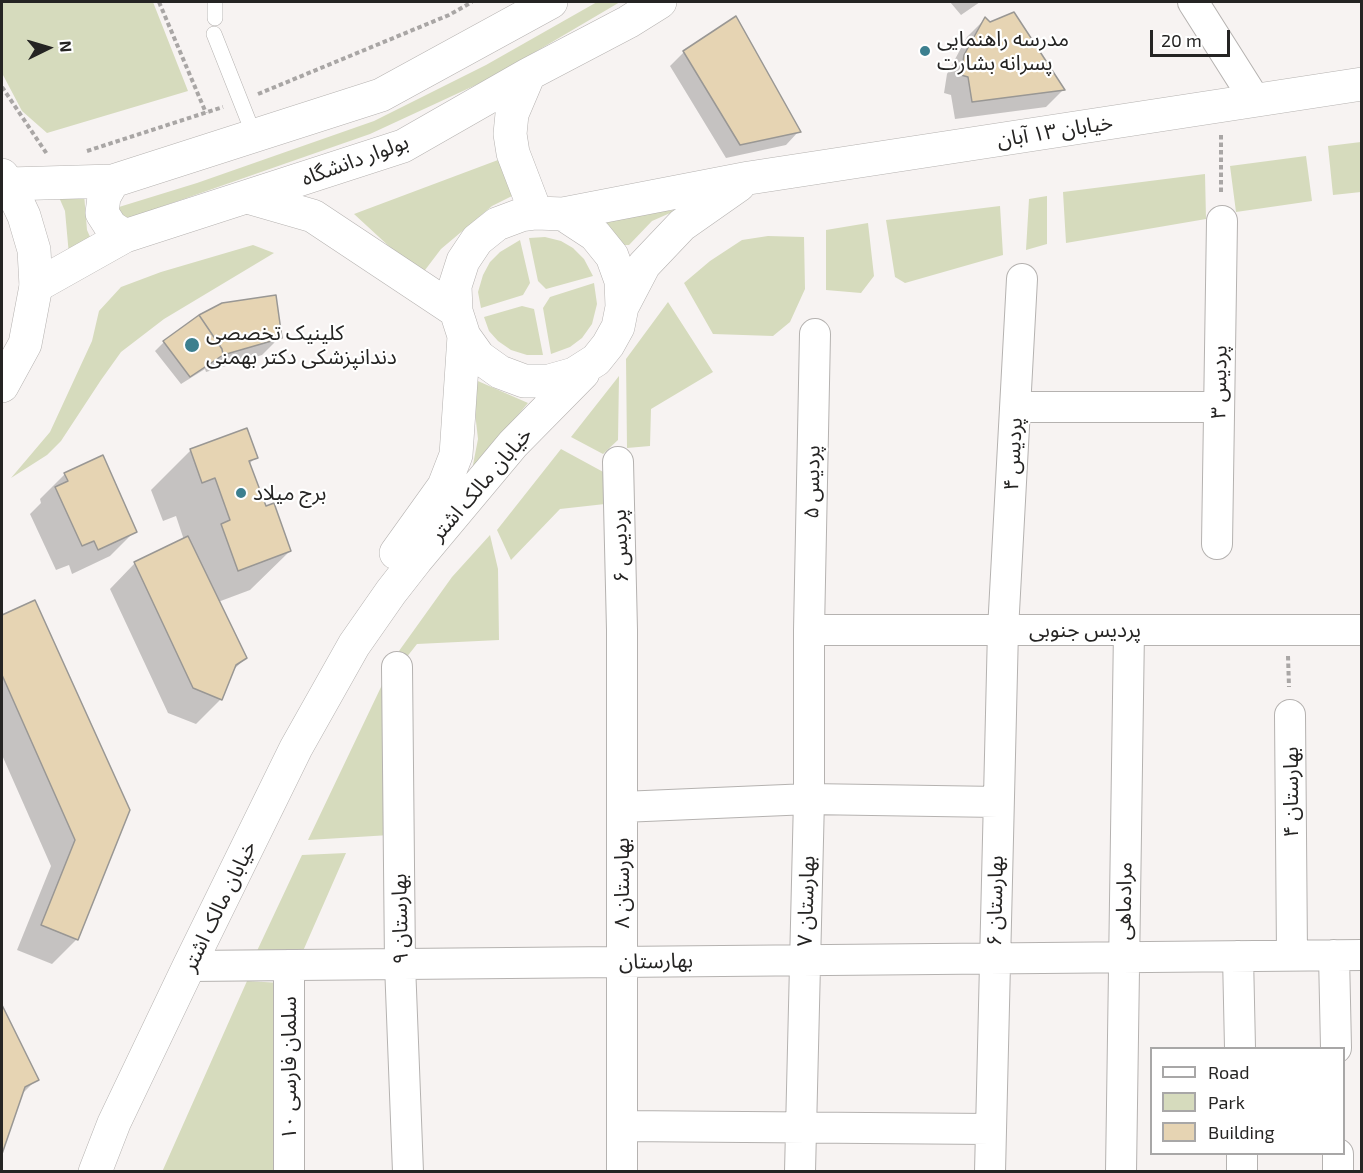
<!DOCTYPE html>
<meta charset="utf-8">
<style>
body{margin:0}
#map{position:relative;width:1363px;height:1173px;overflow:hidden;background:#f7f3f2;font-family:"Exo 2",sans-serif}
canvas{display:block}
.frame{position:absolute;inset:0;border:3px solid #252423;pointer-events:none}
.legend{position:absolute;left:1150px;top:1047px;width:195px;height:108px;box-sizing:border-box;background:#fff;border:2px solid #a8a7a7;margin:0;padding:8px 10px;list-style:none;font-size:18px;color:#252423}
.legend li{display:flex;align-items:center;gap:12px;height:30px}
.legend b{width:30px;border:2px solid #a8a7a7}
.north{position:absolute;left:18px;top:18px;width:60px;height:60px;-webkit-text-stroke:4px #fff;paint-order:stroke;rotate:85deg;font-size:16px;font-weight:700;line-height:24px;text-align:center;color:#252423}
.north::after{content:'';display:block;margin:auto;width:21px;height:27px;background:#252423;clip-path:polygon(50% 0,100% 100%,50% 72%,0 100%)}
.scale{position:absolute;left:1150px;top:30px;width:80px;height:27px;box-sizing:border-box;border:3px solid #252423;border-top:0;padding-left:8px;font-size:18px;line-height:21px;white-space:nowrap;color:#252423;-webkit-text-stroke:4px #fff;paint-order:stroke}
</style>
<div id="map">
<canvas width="1363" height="1173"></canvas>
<div class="frame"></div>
<ul class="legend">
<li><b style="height:8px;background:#fff"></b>Road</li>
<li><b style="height:16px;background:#d6dbbd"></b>Park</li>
<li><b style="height:16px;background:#e6d4b3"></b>Building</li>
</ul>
<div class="north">N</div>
<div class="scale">20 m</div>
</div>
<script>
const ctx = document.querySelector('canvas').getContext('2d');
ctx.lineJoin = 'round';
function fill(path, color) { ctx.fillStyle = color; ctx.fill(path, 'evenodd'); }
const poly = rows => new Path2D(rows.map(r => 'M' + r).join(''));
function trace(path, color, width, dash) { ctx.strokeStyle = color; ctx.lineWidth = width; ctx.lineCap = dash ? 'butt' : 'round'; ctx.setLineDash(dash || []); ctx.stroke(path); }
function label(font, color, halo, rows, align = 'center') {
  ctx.font = font + ' "Exo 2","Noto Sans Arabic",sans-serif'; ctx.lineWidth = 4.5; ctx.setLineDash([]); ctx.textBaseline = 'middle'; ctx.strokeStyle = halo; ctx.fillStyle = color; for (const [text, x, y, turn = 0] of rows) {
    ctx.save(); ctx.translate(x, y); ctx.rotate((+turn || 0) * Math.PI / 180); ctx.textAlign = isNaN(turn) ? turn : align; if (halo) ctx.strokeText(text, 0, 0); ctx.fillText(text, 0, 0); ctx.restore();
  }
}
const green = poly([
 [2,2,153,2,188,91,47,133,22,111,3,75],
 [597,2,620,2,491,78,370,134,132,217,121,219,114,215,119,207,197,183,374,121,486,65],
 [1361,142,1361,192,1333,195,1328,146],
 [1306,156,1312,201,1236,212,1230,166],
 [498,160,514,195,492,206,441,249,419,278,392,249,354,214],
 [1205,174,1206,219,1066,243,1063,192],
 [84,194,87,230,94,246,69,255,65,211,58,195],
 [1047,196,1047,244,1026,250,1029,199],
 [1000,206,1003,255,905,283,895,277,886,220],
 [677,210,652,221,629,245,622,245,599,219,633,213],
 [868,223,874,276,861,293,826,290,826,230],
 [768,236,804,237,805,289,790,322,773,336,713,334,684,283,710,261,742,240],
 [545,237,561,241,573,248,584,259,593,276,546,289,538,281,529,238],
 [520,240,530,283,523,295,481,308,478,292,483,275,490,262,500,252],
 [253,245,274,253,164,319,121,352,101,380,61,441,47,455,11,478,50,432,92,341,99,311,121,287,161,272],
 [594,283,597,304,592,324,582,338,570,347,551,354,543,308,550,297],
 [668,302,713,372,651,409,650,446,627,448,626,359],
 [522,306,534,309,543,355,527,355,511,350,498,341,489,331,484,317],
 [619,376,618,440,603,454,571,437],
 [471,378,528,403,472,470,478,439],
 [561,449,607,474,605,504,560,509,511,560,497,530],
 [490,535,498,569,499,640,417,644,406,658,399,651,452,577],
 [392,664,390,835,308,840],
 [346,853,303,951,256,953,302,855],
 [247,981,281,983,277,1171,162,1172]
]);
const shadow = poly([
 [950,2,980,2,961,15],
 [736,18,799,131,786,145,726,158,670,66,684,52],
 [985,19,1063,90,1046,107,955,119,951,95,944,93,947,74,967,37],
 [200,316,280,337,262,355,206,372,205,369,181,384,155,351,164,342],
 [191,450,256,457,249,464,265,507,290,551,250,590,218,602,246,658,232,671,221,699,196,724,168,713,110,589,135,563,184,540,176,516,163,521,151,490],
 [65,474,135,531,110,556,72,574,69,565,56,570,30,514,41,503,40,499],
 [35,602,128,810,77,939,52,964,17,950,51,866,2,755,2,617],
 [2,1008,37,1079,20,1096,2,1149]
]);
const building = poly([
 [1014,12,1065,90,972,102,968,77,961,75,964,55,985,17,990,22,1014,12],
 [736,16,801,132,740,145,683,51,736,16],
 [276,295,282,338,223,355,222,349,199,315,222,303,276,295],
 [199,315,222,349,223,355,190,377,163,341,199,315],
 [247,428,258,458,249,461,266,506,274,503,291,551,238,571,221,524,230,520,215,478,202,483,190,449,247,428],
 [103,455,137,532,98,550,94,541,82,546,55,487,68,481,64,473,103,455],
 [188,536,247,658,236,665,222,700,193,688,134,562,188,536],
 [35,600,130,810,78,940,41,925,75,840,2,675,2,615,35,600],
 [2,1005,39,1080,25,1087,2,1154,2,1005]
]);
const path = poly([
 [159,2,206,113],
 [2,87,47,154],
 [258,94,449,15,472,2],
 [1221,135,1221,193],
 [87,151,223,107],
 [1288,656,1289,687]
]);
const lane = poly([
 [215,18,215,2],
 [214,34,254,135]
]);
const street = poly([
 [1193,2,1255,100],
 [1016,407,1219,407],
 [618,462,622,630,622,1172],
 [1217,544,1222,221],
 [809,630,1362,630],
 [397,667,400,964,408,1172],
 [1290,715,1292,955],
 [622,807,809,799,998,802],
 [1334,955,1336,1048],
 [1238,956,1240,1048],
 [289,965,289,1172],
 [189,966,1362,955],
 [622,1126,990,1129],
 [1242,1154,1242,1172],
 [1338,1154,1338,1172],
 [800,1172,809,799,809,630,815,334],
 [990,1172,1003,630,1022,279],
 [1121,1172,1129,630]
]);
const secondary = poly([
 [529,74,512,114,510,134,513,153,536,213],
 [113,181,104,197,102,213,111,227,125,236],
 [9,184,113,181,381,95,551,2],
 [247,197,313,216,456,311],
 [563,214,595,235,612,256,621,281,622,307,618,327,608,345,596,360,574,374,549,381,524,381,500,372,479,357,464,336,456,311,455,286,463,261,477,240,497,224,521,215,536,213,563,214,749,178,1362,84],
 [36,286,125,236,403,146,529,74,628,22,660,2],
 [622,307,644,265,682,225,739,185],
 [396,553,444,486,456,455,464,336],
 [95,1172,114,1123,189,966,296,748,354,645,391,592,416,560,513,444,583,373]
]);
const highway = poly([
 [2,175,9,184,24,216,34,250,36,286,25,344,2,386]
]);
const markers = [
 [925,51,6,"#3c7f8f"],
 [192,345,8,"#3c7f8f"],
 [241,493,6,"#3c7f8f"]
];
const poiNames = [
 ["مدرسه راهنمایی",937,39],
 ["پسرانه بشارت",937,63],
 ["کلینیک تخصصی",206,333],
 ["دندانپزشکی دکتر بهمنی",206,357],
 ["برج میلاد",253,493]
];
const streetNames = [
 ["خیابان ۱۳ آبان",1055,131,-9],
 ["بولوار دانشگاه",355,160,-20],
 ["پردیس ۳",1219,382,-89],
 ["پردیس ۴",1013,454,-87],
 ["پردیس ۵",812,482,-89],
 ["خیابان مالک اشتر",481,484,-49],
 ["پردیس ۶",620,546,-92],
 ["پردیس جنوبی",1085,630],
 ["بهارستان ۴",1291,792,-90],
 ["بهارستان ۸",622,883,-90],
 ["بهارستان ۷",806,901,-88],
 ["بهارستان ۶",995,901,-89],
 ["مرادماهی",1124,901,-89],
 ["خیابان مالک اشتر",219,906,-64],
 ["بهارستان ۹",400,919,-91],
 ["بهارستان",656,961,-1],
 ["سلمان فارسی ۱۰",289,1068,-90]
];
fill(green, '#d6dbbd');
fill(shadow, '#0003');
fill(building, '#e6d4b3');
trace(building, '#999794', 1.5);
trace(lane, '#b5b2b0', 16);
trace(street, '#b5b2b0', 32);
trace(secondary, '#b5b2b0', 34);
trace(highway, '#b5b2b0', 34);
trace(path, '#a9a6a5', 4, [4.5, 3]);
trace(lane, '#fff', 15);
trace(street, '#fff', 30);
trace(secondary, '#fff', 33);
trace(highway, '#fff', 33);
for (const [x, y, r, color] of markers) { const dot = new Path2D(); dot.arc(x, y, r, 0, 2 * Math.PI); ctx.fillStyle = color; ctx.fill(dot); trace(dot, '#fff', 2); }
label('21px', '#252423', '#fff', poiNames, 'left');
label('21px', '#252423', '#fff', streetNames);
</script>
